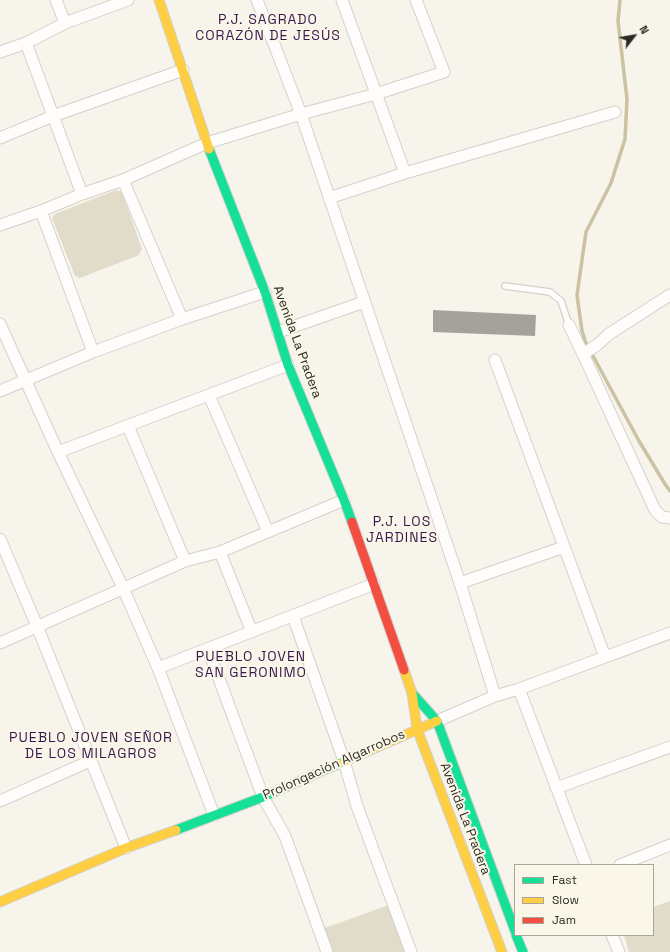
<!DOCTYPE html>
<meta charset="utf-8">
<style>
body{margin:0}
#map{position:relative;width:670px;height:952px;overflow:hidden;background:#f7f4ec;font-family:"Space Grotesk",sans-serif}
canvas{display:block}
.legend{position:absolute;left:514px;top:864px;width:140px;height:72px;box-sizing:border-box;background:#fbf7e8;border:1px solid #a8a59a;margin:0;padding:5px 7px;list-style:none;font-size:12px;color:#2b2924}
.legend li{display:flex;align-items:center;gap:8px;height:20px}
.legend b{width:20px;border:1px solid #a8a59a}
.north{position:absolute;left:614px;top:16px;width:40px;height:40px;-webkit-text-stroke:3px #fbf7e8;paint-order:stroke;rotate:59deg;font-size:11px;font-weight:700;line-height:16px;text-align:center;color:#2b2924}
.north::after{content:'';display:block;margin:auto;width:14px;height:18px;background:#2b2924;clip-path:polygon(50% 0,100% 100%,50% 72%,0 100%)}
</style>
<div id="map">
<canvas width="670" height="952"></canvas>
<ul class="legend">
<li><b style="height:5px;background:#16e098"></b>Fast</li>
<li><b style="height:5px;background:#ffcf43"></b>Slow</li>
<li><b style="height:5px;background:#f24e42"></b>Jam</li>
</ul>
<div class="north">N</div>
</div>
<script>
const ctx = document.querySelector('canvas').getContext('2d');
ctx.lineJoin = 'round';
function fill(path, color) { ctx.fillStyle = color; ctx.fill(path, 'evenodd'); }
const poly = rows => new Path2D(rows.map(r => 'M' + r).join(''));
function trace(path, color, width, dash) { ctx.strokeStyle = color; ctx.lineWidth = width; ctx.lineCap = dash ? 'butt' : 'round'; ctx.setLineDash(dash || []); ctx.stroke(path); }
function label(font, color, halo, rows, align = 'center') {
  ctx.font = font + ' "Space Grotesk",sans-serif'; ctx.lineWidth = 4; ctx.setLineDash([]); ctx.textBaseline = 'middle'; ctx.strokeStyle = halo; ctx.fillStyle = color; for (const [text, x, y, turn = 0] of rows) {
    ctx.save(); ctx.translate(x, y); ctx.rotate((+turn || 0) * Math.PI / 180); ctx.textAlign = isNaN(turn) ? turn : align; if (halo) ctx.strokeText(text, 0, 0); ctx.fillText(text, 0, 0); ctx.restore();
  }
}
const green = poly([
 [116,190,122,192,142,249,139,255,80,278,75,276,52,218,55,214],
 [670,901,670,952,629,952,624,935,653,935,653,907],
 [389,905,406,952,330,952,322,929]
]);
const stream = poly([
 [620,0,618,21,627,99,625,139,611,183,586,232,577,295,582,331,586,343,639,441,665,484,670,491]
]);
const building = poly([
 [433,310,536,315,535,336,433,332]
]);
const lane = poly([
 [505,286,550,292,561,301,569,325]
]);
const street = poly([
 [56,0,65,23],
 [257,0,301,114,460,583,495,696],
 [342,0,405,173],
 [26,43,82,194],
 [0,52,26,43,65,23,128,0],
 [0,138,53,116,183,70],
 [123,180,182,319],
 [329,198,405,173,615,112],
 [41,211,93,352],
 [0,225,41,211,82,194,123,180,207,143,301,114,376,94,444,72,416,0],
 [0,324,58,452,123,588,158,668,214,815],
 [569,325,583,354,655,510,662,517,670,518],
 [278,332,364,302],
 [583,354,597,345,609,334,670,295],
 [495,360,605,657],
 [0,391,93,352,182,319,265,292],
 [209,395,268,532],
 [128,426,185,561],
 [58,452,288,365],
 [0,539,37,626,126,848],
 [220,552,252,632],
 [460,583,564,547],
 [293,616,344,761,357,806,411,952],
 [0,643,185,561,220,552,344,500],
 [208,649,263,797,285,836,327,952],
 [158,668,374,584],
 [519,689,586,865],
 [437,721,495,696,519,689,670,633],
 [556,788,670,747],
 [0,801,90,761],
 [620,865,670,845],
 [612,935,619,952]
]);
const fast = poly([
 [209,149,265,292,288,365,344,500,352,522],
 [412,693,437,721,515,931],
 [176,830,263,797,343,762],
 [516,935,523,952]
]);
const slow = poly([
 [159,0,209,149],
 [404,670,412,693,417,729,502,952],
 [343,762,437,721],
 [0,902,126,848,176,830]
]);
const jam = poly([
 [352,522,404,670]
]);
const streetNames = [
 ["Avenida La Pradera",297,342,70],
 ["Prolongación Algarrobos",334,765,-24],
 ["Avenida La Pradera",465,819,69]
];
const neighbourhoodNames = [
 ["P.J. SAGRADO",268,20],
 ["CORAZÓN DE JESÚS",268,36],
 ["P.J. LOS",402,522],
 ["JARDINES",402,538],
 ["PUEBLO JOVEN",251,657],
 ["SAN GERONIMO",251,673],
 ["PUEBLO JOVEN SEÑOR",91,738],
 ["DE LOS MILAGROS",91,754]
];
fill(green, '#e1dcc9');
trace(stream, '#cac2a2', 3.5);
fill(building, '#a3a29b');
trace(lane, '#d3d1cb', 8);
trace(street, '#d3d1cb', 13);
trace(fast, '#d3d1cb', 11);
trace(slow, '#d3d1cb', 11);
trace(jam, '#d3d1cb', 11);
trace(lane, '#fefdfc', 5.5);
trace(street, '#fefdfc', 11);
trace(fast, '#16e098', 9);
trace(slow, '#ffcf43', 9);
trace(jam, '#f24e42', 9);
label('13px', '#2b2924', '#fbf7e8', streetNames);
ctx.letterSpacing = '1px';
label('14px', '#361850', '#fbf7e8', neighbourhoodNames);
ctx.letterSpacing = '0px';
</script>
